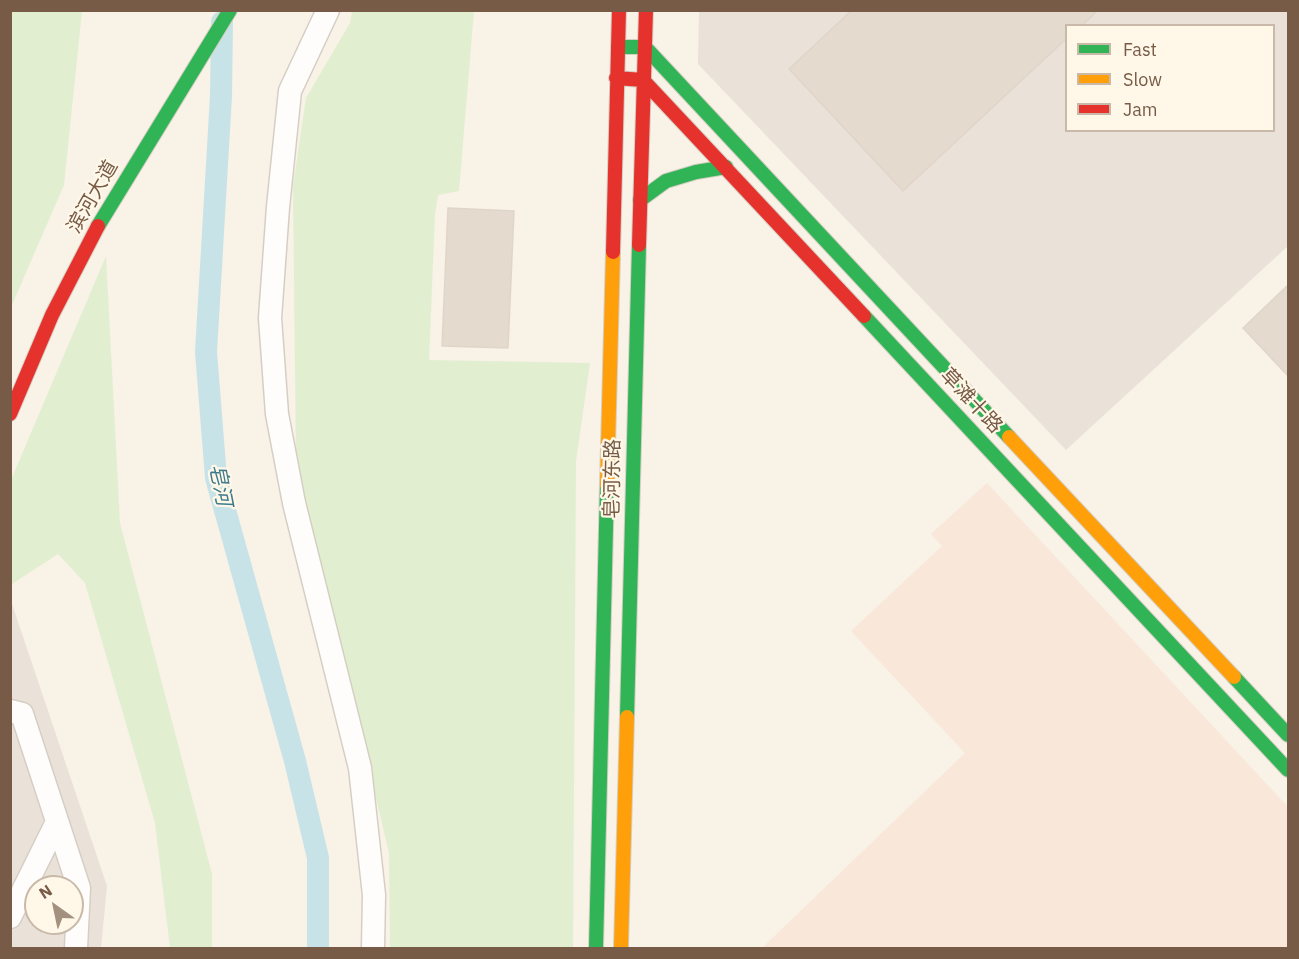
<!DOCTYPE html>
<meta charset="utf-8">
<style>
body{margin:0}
#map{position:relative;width:1299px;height:959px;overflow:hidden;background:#f8f2e7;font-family:"IBM Plex Sans",sans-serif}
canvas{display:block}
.frame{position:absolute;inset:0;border:12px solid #775b46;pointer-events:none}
.legend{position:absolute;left:1065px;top:24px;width:210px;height:108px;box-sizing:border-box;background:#fff8e9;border:2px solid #c9b9a8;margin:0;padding:8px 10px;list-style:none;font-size:18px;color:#775b46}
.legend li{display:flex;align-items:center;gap:12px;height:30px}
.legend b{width:30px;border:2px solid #c9b9a8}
.north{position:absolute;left:24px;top:875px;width:60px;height:60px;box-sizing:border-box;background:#fff8e9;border:2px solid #c9b9a8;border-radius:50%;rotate:327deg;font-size:16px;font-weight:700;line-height:24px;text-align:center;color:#775b46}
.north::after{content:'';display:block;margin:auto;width:21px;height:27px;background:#a4907e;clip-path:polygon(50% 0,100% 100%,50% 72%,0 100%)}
</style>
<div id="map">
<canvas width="1299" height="959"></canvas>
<div class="frame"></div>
<ul class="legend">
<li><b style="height:8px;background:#30b455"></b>Fast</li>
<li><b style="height:8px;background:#ff9f0a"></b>Slow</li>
<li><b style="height:8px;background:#e5322d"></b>Jam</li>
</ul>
<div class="north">N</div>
</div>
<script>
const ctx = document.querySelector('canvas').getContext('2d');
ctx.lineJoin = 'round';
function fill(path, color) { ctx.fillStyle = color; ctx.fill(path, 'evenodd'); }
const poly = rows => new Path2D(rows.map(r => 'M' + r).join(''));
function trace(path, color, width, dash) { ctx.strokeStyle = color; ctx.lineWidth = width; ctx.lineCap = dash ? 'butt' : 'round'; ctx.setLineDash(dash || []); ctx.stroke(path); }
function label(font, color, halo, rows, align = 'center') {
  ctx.font = font + ' "IBM Plex Sans","Noto Sans SC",sans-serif'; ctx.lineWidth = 4.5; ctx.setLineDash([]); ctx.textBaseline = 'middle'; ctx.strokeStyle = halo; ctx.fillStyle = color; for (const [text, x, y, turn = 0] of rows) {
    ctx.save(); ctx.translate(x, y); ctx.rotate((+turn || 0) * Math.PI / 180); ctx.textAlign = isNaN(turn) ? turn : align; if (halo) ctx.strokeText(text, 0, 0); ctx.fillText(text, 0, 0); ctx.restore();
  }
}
const commercial = poly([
 [987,483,1288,807,1288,948,762,948,965,753,851,631,942,546,931,534]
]);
const industrial = poly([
 [699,11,1288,11,1288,246,1066,450,698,64],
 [1066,26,1274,26,1274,130,1066,130],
 [10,598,107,886,101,948,11,948],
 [36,887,72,887,72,923,36,923]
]);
const green = poly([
 [11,10,82,11,64,185,11,307],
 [352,11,474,11,459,191,438,195,435,215,429,360,590,363,576,461,573,948,390,948,389,853,296,460,293,186,306,98,350,23],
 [106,256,120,523,212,874,212,948,170,948,155,823,85,583,58,554,12,584,11,583,11,480]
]);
const canal = poly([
 [222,22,221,96,206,352,216,478,295,761,318,858,318,948]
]);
const building = poly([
 [852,10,1098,10,1082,26,1066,26,1066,39,903,191,789,69,852,10],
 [448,208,514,211,508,348,442,346,448,208],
 [1288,285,1288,376,1243,328,1288,285]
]);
const street = poly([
 [328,10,290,91,278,207,270,318,277,414,294,503,360,768,374,895,373,948],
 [10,711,22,714,79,888,76,948],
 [10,917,57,822]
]);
const fast = poly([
 [618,47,645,47,1009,437],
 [640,200,666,181,696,172,726,167],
 [98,226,230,10],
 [864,316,1288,770],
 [1234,677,1288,735],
 [627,717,639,245],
 [596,948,607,485]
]);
const slow = poly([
 [1009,437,1234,677],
 [607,485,613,252],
 [621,948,627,717]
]);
const jam = poly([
 [616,78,643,80,864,316],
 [639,245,646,10],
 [613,252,619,10],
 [10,414,52,315,98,226]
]);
const streetNames = [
 ["滨河大道",93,197,-60],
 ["草滩十路",971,401,47],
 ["皂河东路",613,479,-89]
];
const waterNames = [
 ["皂河",220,485,79]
];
fill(commercial, '#f9e7da');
fill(industrial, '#eae2d9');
fill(green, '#e1efd0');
trace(canal, '#c8e3e8', 22);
fill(building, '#e4dace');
trace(building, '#e1d5c9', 1.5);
trace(street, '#d6cec5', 25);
trace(fast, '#d6cec4', 16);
trace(slow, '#d6cec4', 16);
trace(jam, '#d6cec4', 16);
trace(street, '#fefdfb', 22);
trace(fast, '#30b455', 14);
trace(slow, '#ff9f0a', 14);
trace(jam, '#e5322d', 14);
label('20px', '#775b46', '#fff8e9', streetNames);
label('italic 21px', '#3e7a8c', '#fff8e9', waterNames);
</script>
